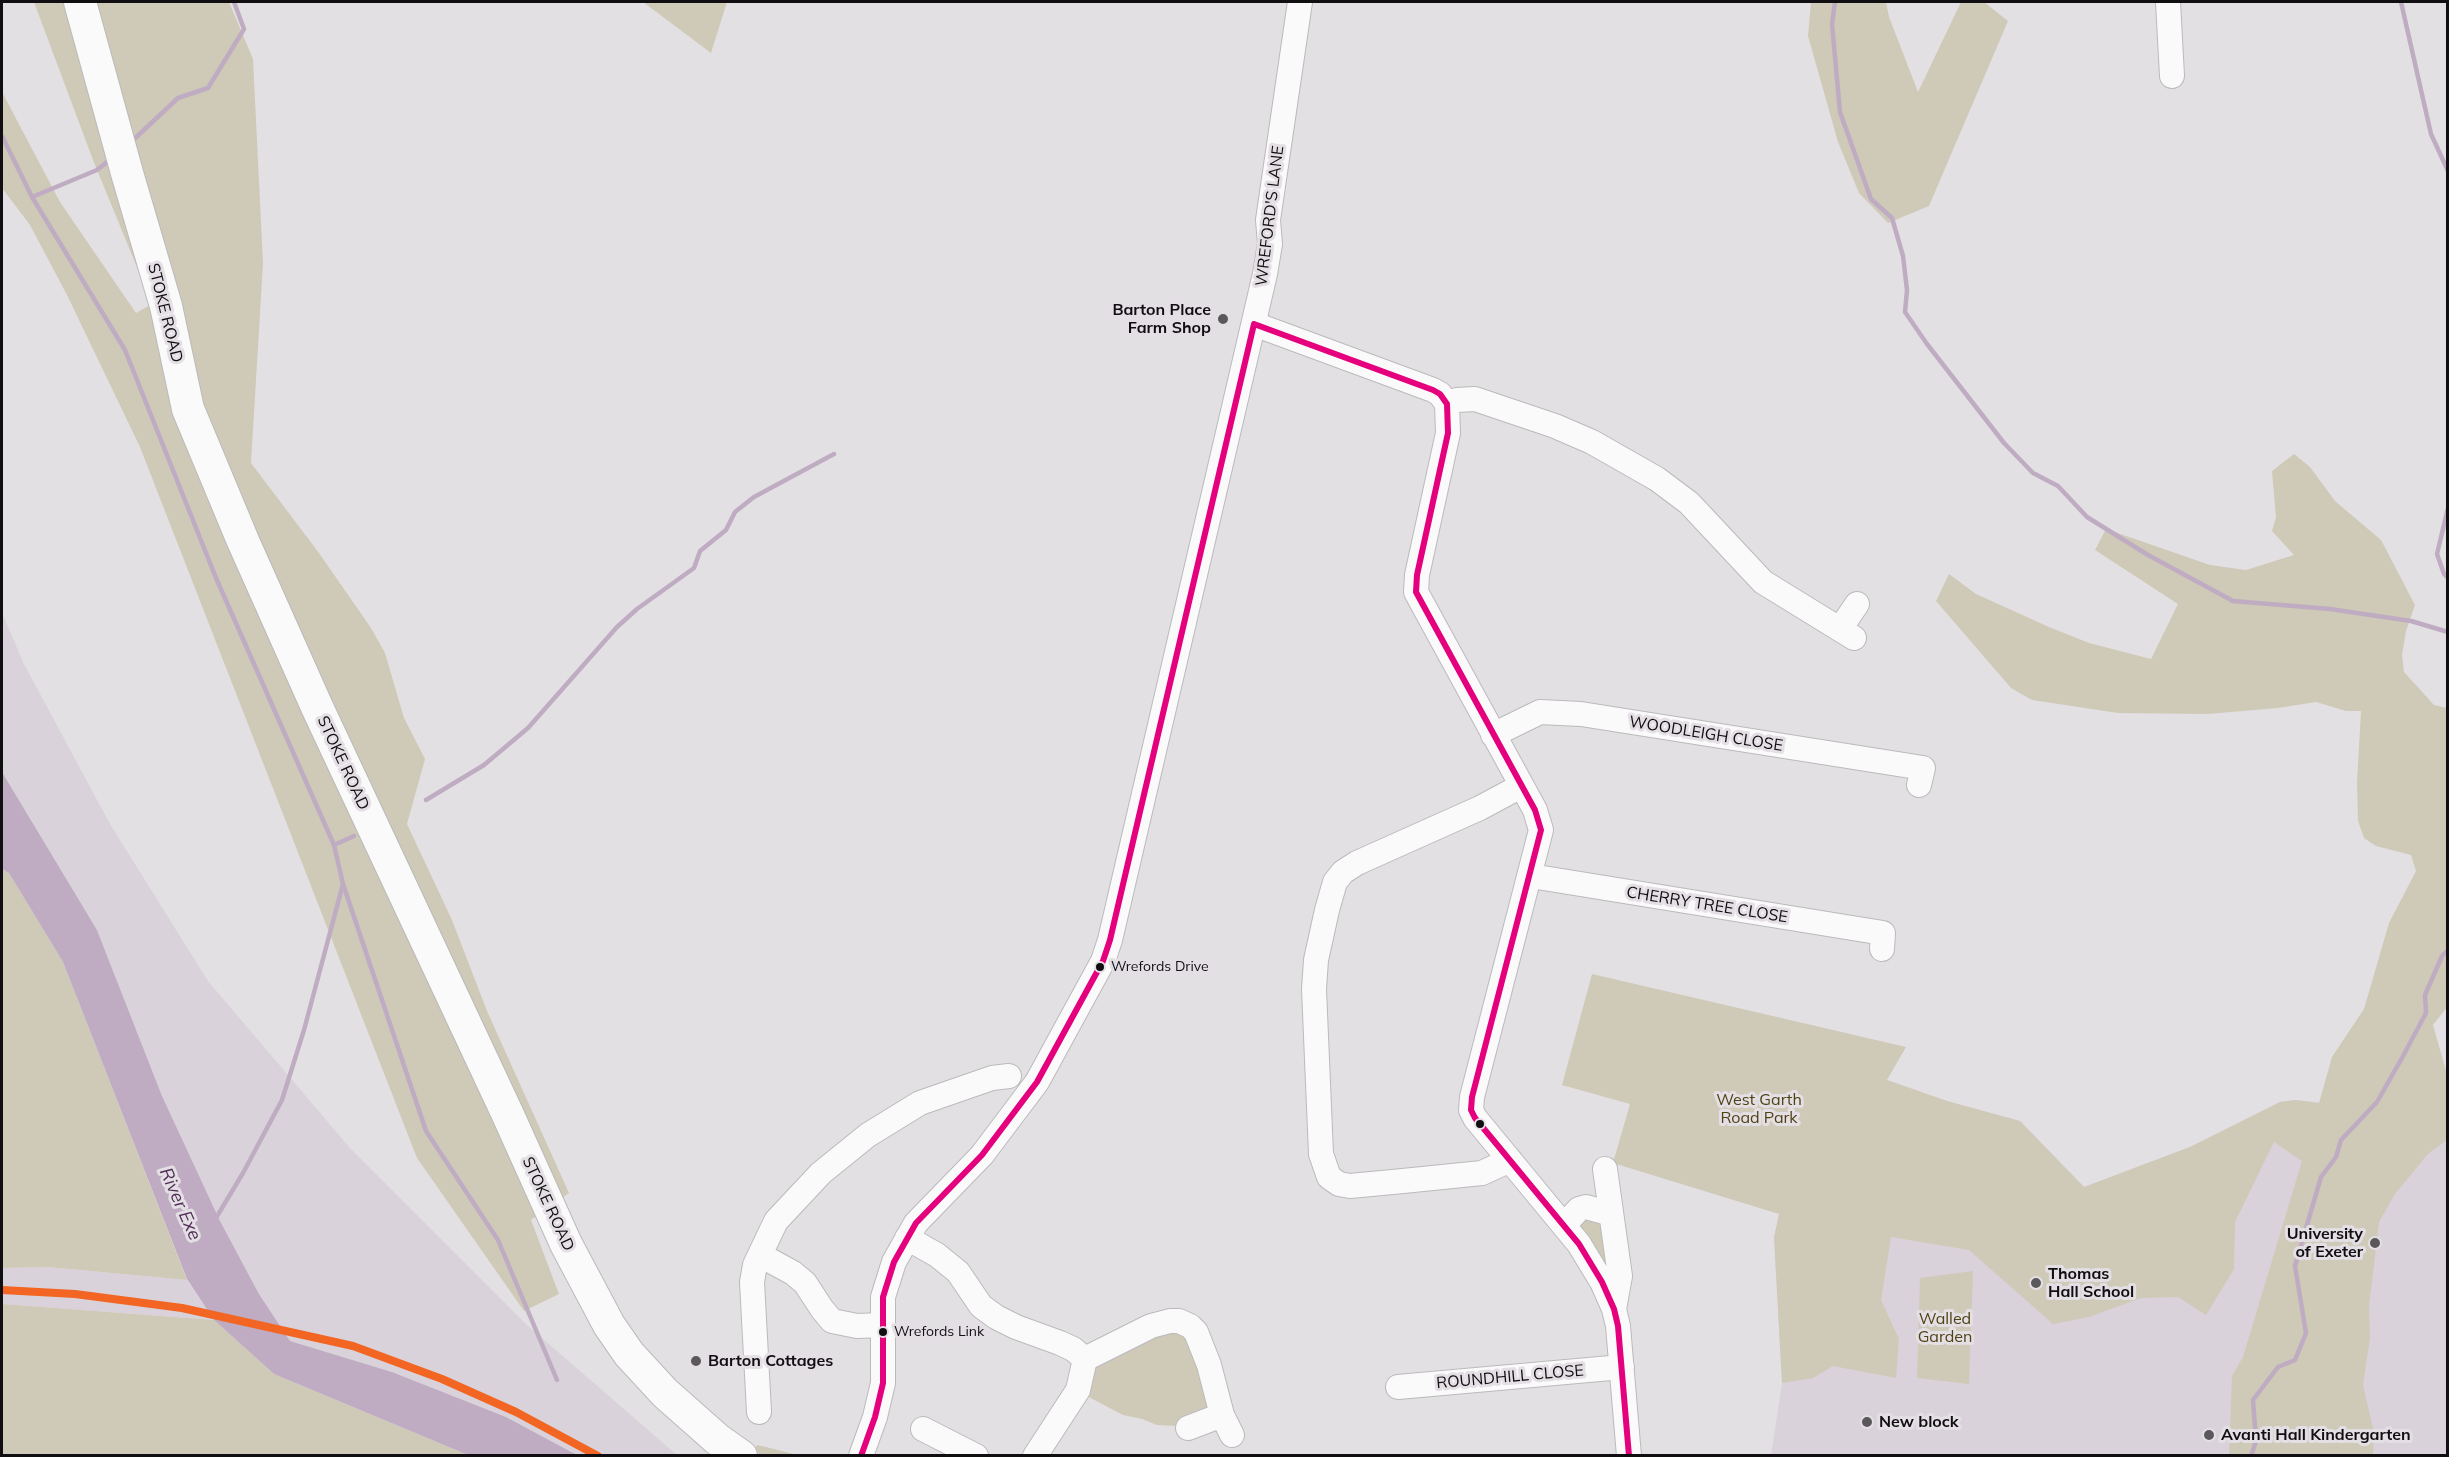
<!DOCTYPE html>
<style>
body{margin:0}
#map{position:relative;width:2449px;height:1457px;overflow:hidden;background:#e3e0e3;font-family:Mulish,sans-serif}
canvas{display:block}
.frame{position:absolute;inset:0;border:3px solid #100e10;pointer-events:none}
</style>
<div id="map">
<canvas width="2449" height="1457"></canvas>
<div class="frame"></div>
</div>
<script>
const ctx = document.querySelector('canvas').getContext('2d');
ctx.lineJoin = 'round';
function fill(path, color) { ctx.fillStyle = color; ctx.fill(path, 'evenodd'); }
const poly = rows => new Path2D(rows.map(r => 'M' + r).join(''));
function trace(path, color, width, dash) { ctx.strokeStyle = color; ctx.lineWidth = width; ctx.lineCap = dash ? 'butt' : 'round'; ctx.setLineDash(dash || []); ctx.stroke(path); }
function label(font, color, halo, rows, align = 'center') {
  ctx.font = font + ' Mulish,sans-serif'; ctx.lineWidth = 6; ctx.setLineDash([]); ctx.textBaseline = 'middle'; ctx.strokeStyle = halo; ctx.fillStyle = color; for (const [text, x, y, turn = 0] of rows) {
    ctx.save(); ctx.translate(x, y); ctx.rotate((+turn || 0) * Math.PI / 180); ctx.textAlign = isNaN(turn) ? turn : align; if (halo) ctx.strokeText(text, 0, 0); ctx.fillText(text, 0, 0); ctx.restore();
  }
}
const built = poly([
 [2,613,24,664,110,824,208,981,350,1148,527,1325,677,1455,577,1455,506,1417,392,1372,290,1341,259,1294,220,1221,162,1096,97,930,2,772],
 [1887,1080,1947,1101,2020,1121,2084,1187,2190,1147,2280,1102,2295,1100,2335,1104,2447,1104,2447,1455,1771,1456,1782,1383,1774,1237],
 [48,1267,187,1280,214,1320,2,1304,2,1268]
]);
const green = poly([
 [34,2,229,2,253,59,263,263,251,463,319,553,371,628,385,653,404,718,425,759,407,824,452,920,487,1011,569,1193,531,1220,559,1294,524,1311,417,1158,140,447,67,295,30,225,2,188,2,92,60,202,136,313,152,304,93,160],
 [643,2,727,2,711,53],
 [1811,2,1886,2,1889,17,1918,92,1961,2,1984,2,2008,21,1929,206,1888,223,1859,193,1838,142,1808,36],
 [2294,454,2310,467,2335,501,2381,540,2415,605,2406,631,2402,655,2404,672,2434,705,2447,708,2448,1006,2433,1025,2447,1074,2448,1139,2427,1155,2395,1194,2379,1222,2369,1306,2370,1338,2363,1385,2374,1433,2373,1455,2229,1455,2232,1376,2243,1357,2302,1161,2274,1142,2235,1222,2234,1269,2206,1315,2178,1297,2141,1298,2089,1317,2053,1324,1969,1250,1891,1237,1881,1300,1899,1339,1896,1378,1833,1366,1813,1378,1782,1383,1774,1237,1779,1214,1613,1163,1630,1104,1562,1085,1592,974,1906,1047,1887,1080,1947,1101,2020,1121,2084,1187,2190,1147,2280,1102,2295,1100,2319,1103,2332,1057,2364,1009,2389,923,2416,871,2411,855,2376,846,2364,838,2358,821,2357,783,2361,711,2346,711,2316,702,2278,708,2208,714,2118,713,2032,700,2011,688,1936,601,1949,574,1976,594,2049,627,2089,643,2151,659,2178,604,2095,550,2106,529,2210,565,2246,570,2294,555,2272,531,2276,517,2272,471],
 [2,869,9,873,63,962,187,1280,48,1267,2,1268],
 [1589,1217,1601,1223,1610,1258,1603,1263,1579,1226,1579,1223],
 [1973,1271,1969,1384,1917,1378,1920,1278],
 [2,1304,214,1320,274,1374,468,1455,2,1455],
 [1187,1332,1211,1398,1207,1409,1178,1426,1157,1425,1142,1419,1123,1415,1085,1395,1096,1361,1145,1334],
 [757,1445,766,1447,797,1455,760,1455,754,1449]
]);
const water = poly([
 [2,772,97,930,162,1096,220,1221,259,1294,290,1341,392,1372,506,1417,577,1455,468,1455,274,1374,214,1320,187,1279,63,962,9,873,2,869]
]);
const stream = poly([
 [1835,2,1832,24,1840,112,1871,199,1892,218,1903,256,1907,290,1905,312,1927,344,2004,443,2033,473,2058,486,2087,517,2148,555,2233,601,2330,609,2411,621,2448,632],
 [2401,2,2431,134,2448,171],
 [2,136,32,197,125,350,216,578,334,845,343,884,426,1131,498,1240,557,1380],
 [130,143,178,98,208,88,244,29,234,2],
 [32,197,97,170,112,158],
 [2448,508,2437,554,2444,574,2448,578],
 [426,800,484,765,528,728,617,627,637,609,694,568,700,551,726,530,735,512,754,497,834,454],
 [334,845,354,836],
 [216,1218,243,1173,282,1100,304,1030,343,884],
 [2251,1456,2256,1441,2253,1400,2278,1367,2295,1360,2306,1333,2295,1266,2321,1177,2336,1157,2341,1140,2377,1102,2402,1058,2426,1013,2425,995,2442,956,2448,950]
]);
const minor = poly([
 [2168,2,2172,76],
 [1254,324,1433,390,1440,394,1447,404,1448,433,1417,575,1416,592,1535,810,1541,830,1472,1097,1471,1110,1475,1118,1579,1244,1602,1282,1614,1309,1618,1326,1629,1456],
 [1447,404,1457,400,1475,399,1555,426,1592,442,1657,479,1689,503,1763,582,1854,638],
 [1840,629,1857,604],
 [1493,735,1540,712,1581,714,1923,768,1919,785],
 [1531,876,1883,933,1882,949],
 [1510,1160,1482,1173,1403,1181,1350,1186,1339,1184,1329,1177,1321,1154,1314,989,1316,960,1327,910,1335,882,1343,872,1357,863,1480,808,1521,786],
 [1605,1169,1620,1276,1614,1309],
 [1564,1225,1579,1209,1586,1207,1611,1214],
 [907,1238,937,1255,958,1272,981,1306,996,1317,1016,1327,1060,1343,1073,1349,1085,1359,1151,1326,1170,1321,1179,1321,1190,1326,1196,1332,1209,1365,1222,1415,1232,1435],
 [760,1255,793,1273,805,1283,822,1309,832,1321,857,1326,881,1325],
 [1398,1387,1622,1367],
 [759,1412,752,1282,755,1265,776,1221,821,1173,868,1135,920,1103,992,1078,1009,1076],
 [1188,1428,1222,1415],
 [923,1429,976,1456],
 [861,1456,875,1417,883,1383,883,1297,894,1262,916,1223,982,1155,1037,1082,1103,961,1110,940,1265,274,1270,244,1268,220,1300,2],
 [1035,1456,1078,1390,1085,1359]
]);
const major = poly([
 [80,2,127,173,166,306,188,409,243,541,317,707,508,1115,566,1244,609,1325,629,1354,665,1393,717,1439,741,1456]
]);
const bus1 = poly([
 [861,1456,875,1417,883,1383,883,1297,894,1262,916,1223,982,1155,1037,1082,1103,961,1110,940,1254,324,1433,390,1440,394,1447,404,1448,433,1417,575,1416,592,1535,810,1541,830,1472,1097,1471,1110,1475,1118,1579,1244,1602,1282,1614,1309,1618,1326,1629,1456]
]);
const rail1 = poly([
 [2,1290,75,1294,182,1308,353,1346,442,1379,516,1412,598,1456]
]);
const markers = [
 [1223,319,6,"#5a585a"],
 [1100,967,5,"#100e10"],
 [1480,1124,5,"#100e10"],
 [2375,1243,6,"#5a585a"],
 [2036,1283,6,"#5a585a"],
 [883,1332,5,"#100e10"],
 [696,1361,6,"#5a585a"],
 [1867,1422,6,"#5a585a"],
 [2209,1435,6,"#5a585a"]
];
const busNames = [
 ["Wrefords Drive",1111,967],
 ["Wrefords Link",894,1332]
];
const streetNames = [
 ["WREFORD'S LANE",1270,216,-83],
 ["STOKE ROAD",165,313,76],
 ["WOODLEIGH CLOSE",1706,734,9],
 ["STOKE ROAD",343,763,65],
 ["CHERRY TREE CLOSE",1707,905,9],
 ["STOKE ROAD",548,1204,65],
 ["ROUNDHILL CLOSE",1510,1377,-5]
];
const poiNames = [
 ["Barton Place",1211,310,"right"],
 ["Farm Shop",1211,328,"right"],
 ["University",2363,1234,"right"],
 ["of Exeter",2363,1252,"right"],
 ["Thomas",2048,1274],
 ["Hall School",2048,1292],
 ["Barton Cottages",708,1361],
 ["New block",1879,1422],
 ["Avanti Hall Kindergarten",2221,1435]
];
const parkNames = [
 ["West Garth",1759,1100],
 ["Road Park",1759,1118],
 ["Walled",1945,1319],
 ["Garden",1945,1337]
];
const waterNames = [
 ["River Exe",180,1204,66]
];
fill(built, '#d9d2da');
fill(green, '#cfc9b8');
fill(water, '#bfacc2');
trace(stream, '#bfacc2', 4.5);
trace(minor, '#bbbabb', 26);
trace(major, '#bbbabb', 34);
trace(minor, '#fbfafb', 24);
trace(major, '#fbfafb', 32);
trace(bus1, '#e5007d', 6);
trace(rail1, '#f26522', 8);
for (const [x, y, r, color] of markers) { const dot = new Path2D(); dot.arc(x, y, r, 0, 2 * Math.PI); ctx.fillStyle = color; ctx.fill(dot); trace(dot, '#e4dfe4', 2); }
label('14px', '#100e10', '#e4dfe4', busNames, 'left');
label('16px', '#100e10', '#e4dfe4', streetNames);
label('bold 16px', '#100e10', '#e4dfe4', poiNames, 'left');
label('16px', '#4f4212', '#e4dfe4', parkNames);
label('italic 18px', '#502c57', '#e4dfe4', waterNames);
</script>
